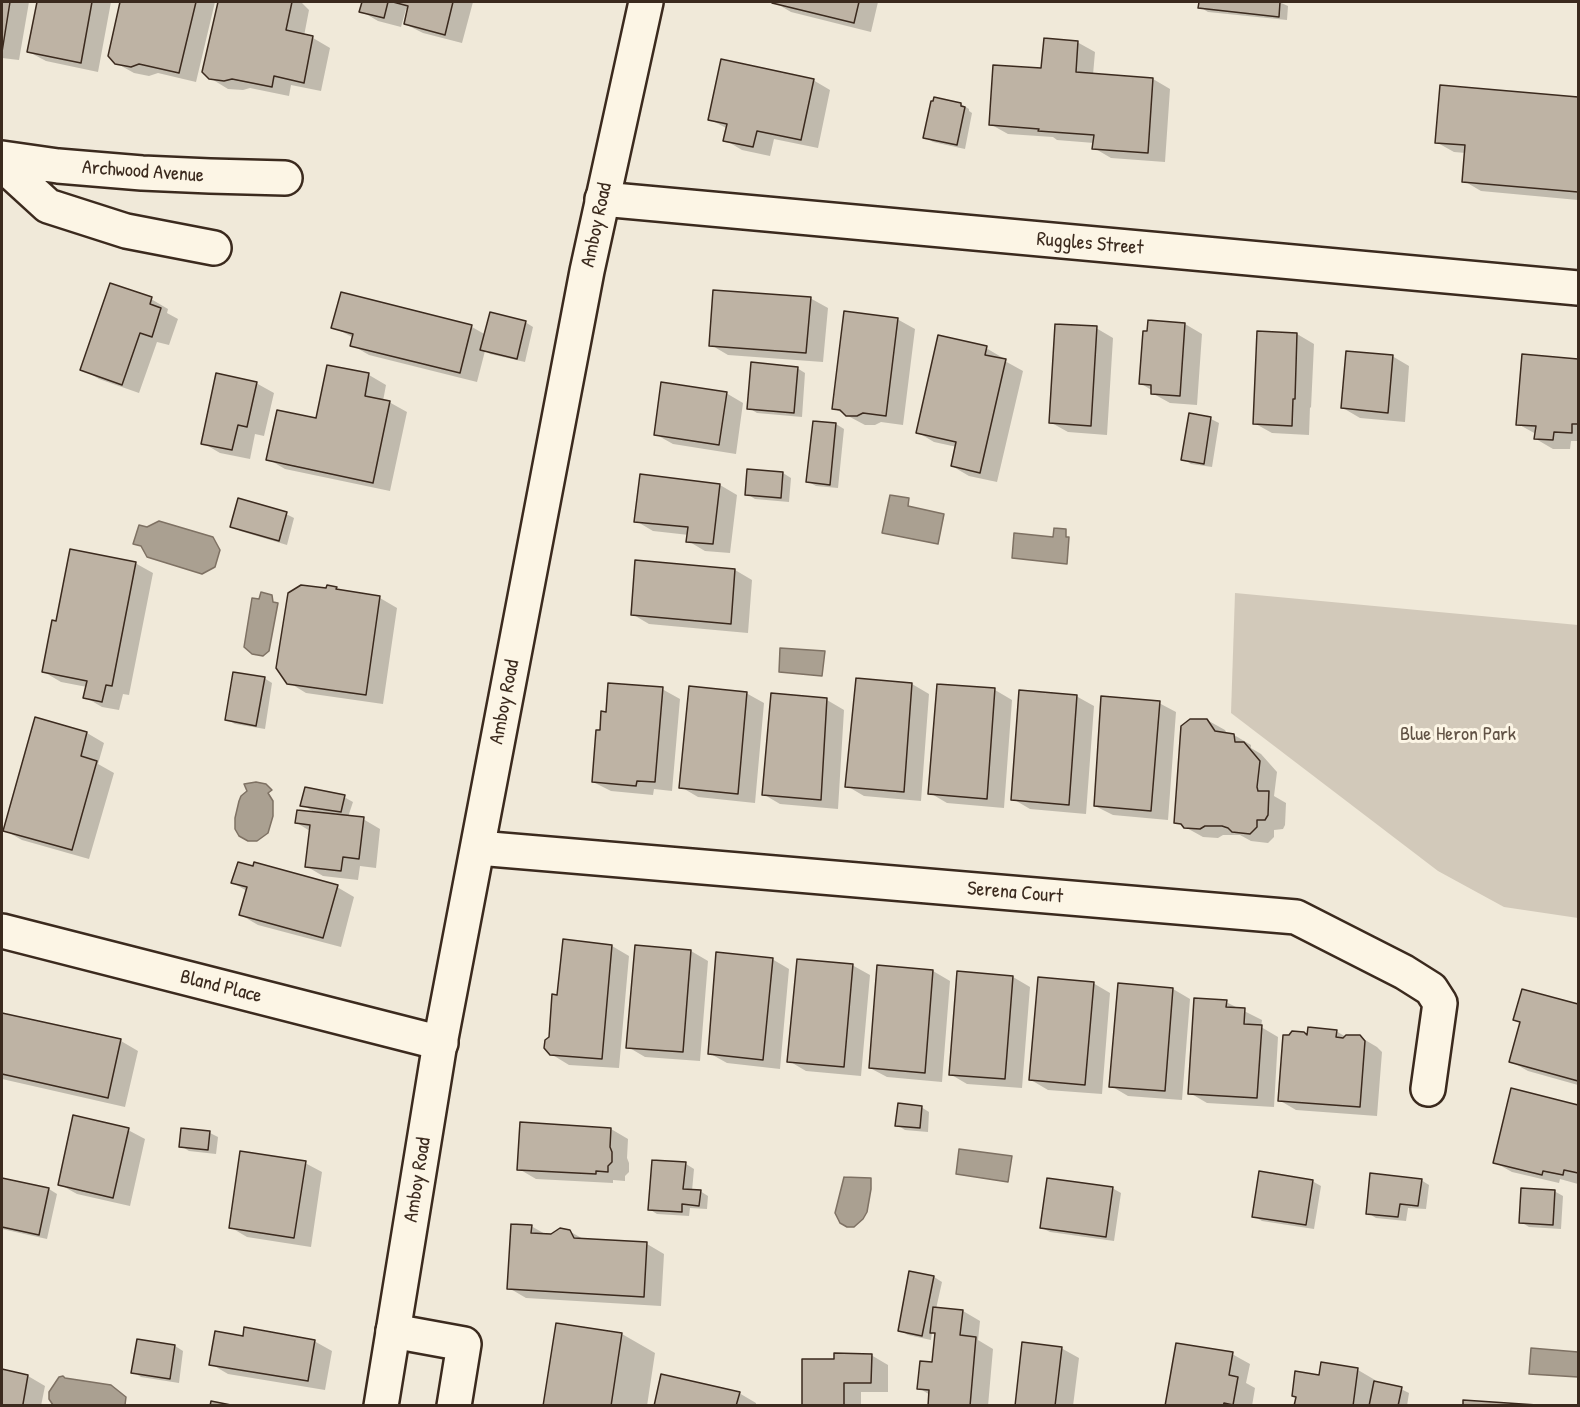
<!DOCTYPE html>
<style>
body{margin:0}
#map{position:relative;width:1580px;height:1407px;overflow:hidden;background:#f0e9d9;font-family:"Patrick Hand",sans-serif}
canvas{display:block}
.frame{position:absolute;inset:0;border:3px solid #3b2a1e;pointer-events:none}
</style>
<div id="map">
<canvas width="1580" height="1407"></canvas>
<div class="frame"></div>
</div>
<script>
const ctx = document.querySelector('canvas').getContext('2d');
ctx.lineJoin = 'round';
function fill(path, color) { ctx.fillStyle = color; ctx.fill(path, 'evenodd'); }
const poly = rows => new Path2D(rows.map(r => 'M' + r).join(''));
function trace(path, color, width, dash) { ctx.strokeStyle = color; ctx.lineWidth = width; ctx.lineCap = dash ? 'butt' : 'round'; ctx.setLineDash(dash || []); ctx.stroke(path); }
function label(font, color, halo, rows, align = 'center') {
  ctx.font = font + ' "Patrick Hand",sans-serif'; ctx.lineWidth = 6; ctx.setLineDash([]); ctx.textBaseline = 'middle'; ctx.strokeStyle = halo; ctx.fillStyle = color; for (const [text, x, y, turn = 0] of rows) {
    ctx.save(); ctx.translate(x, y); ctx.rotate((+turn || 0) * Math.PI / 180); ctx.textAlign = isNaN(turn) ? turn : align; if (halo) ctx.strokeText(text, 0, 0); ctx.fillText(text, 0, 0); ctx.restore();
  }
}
const green = poly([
 [1235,593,1578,625,1578,918,1504,907,1438,871,1231,713]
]);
const water = poly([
 [890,495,909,498,908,506,944,514,938,544,882,533,890,495],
 [159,521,213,537,220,550,215,567,202,574,147,557,141,546,133,544,139,525,147,527,159,521],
 [1054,528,1066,529,1066,537,1069,537,1067,564,1012,558,1014,533,1053,537,1054,528],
 [261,592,272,595,273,602,278,603,269,651,263,656,252,654,244,647,252,598,259,599,261,592],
 [780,648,825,651,822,676,779,672,780,648],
 [256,782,266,784,272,790,268,793,273,801,273,816,268,833,257,841,248,841,239,836,235,829,235,818,239,801,241,796,247,791,244,784,256,782],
 [959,1149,1012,1156,1008,1182,956,1174,959,1149],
 [844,1177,871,1178,871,1189,867,1212,863,1219,854,1227,847,1227,840,1223,835,1213,844,1177],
 [1531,1348,1578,1352,1578,1377,1529,1374,1531,1348],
 [63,1376,65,1378,111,1385,126,1397,125,1405,53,1405,49,1399,49,1392,59,1377,63,1376]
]);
const shadow = poly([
 [2,2,29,2,19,60,2,58],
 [38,2,111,2,98,72,46,61,29,52],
 [121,2,215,2,196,82,158,73,149,76,134,73,116,63,110,56],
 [219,2,299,2,302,3,309,10,304,36,313,38,330,48,321,91,291,85,289,96,250,88,243,90,228,89,210,78,203,71],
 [363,2,473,2,462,43,423,33,405,24,409,10,406,9,401,27,378,21,361,11],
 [774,2,878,2,871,32,791,12],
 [1200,2,1279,2,1288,6,1287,20,1208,12,1200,7],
 [1077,42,1095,52,1093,75,1153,79,1170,89,1165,162,1111,158,1094,148,1094,143,1057,140,1053,137,1008,134,990,124,1043,70],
 [813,80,830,90,818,148,774,139,770,156,742,150,725,140,728,129,709,119],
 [1442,87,1578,98,1578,200,1481,191,1464,181,1466,153,1454,152,1436,142],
 [961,104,969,109,969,111,972,113,965,149,933,142,925,137],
 [342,294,472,327,486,335,525,322,533,327,525,362,490,354,485,351,477,382,369,355,352,345,354,338,333,327],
 [810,298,828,308,823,362,728,355,711,345],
 [151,299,168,309,167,313,178,319,169,345,157,342,139,393,99,379,82,369],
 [897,319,915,329,903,425,881,422,875,425,865,425,833,408],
 [1185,324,1202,334,1197,405,1170,403,1152,393,1153,391,1140,383],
 [1096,328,1113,338,1107,435,1068,432,1050,422],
 [1258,332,1297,334,1314,344,1311,408,1310,407,1309,435,1272,433,1254,423],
 [986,348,1003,358,1003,360,1023,371,997,482,969,476,952,466,957,447,934,442,917,432],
 [1392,356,1409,366,1405,422,1360,418,1343,408],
 [1523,356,1578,361,1578,441,1571,441,1570,449,1553,449,1536,439,1536,434,1518,424],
 [797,368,805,373,802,417,757,413,749,408],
 [369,375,386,385,383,401,389,402,407,412,390,491,285,469,268,459,317,420],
 [256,383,274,393,264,436,255,434,250,459,220,453,203,443],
 [726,393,743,403,736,454,673,444,655,434],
 [1190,415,1211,419,1219,423,1212,467,1191,464,1183,459],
 [814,423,836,424,844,429,838,488,816,486,807,481],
 [783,473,791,478,789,502,755,499,747,494],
 [720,485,737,495,730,553,705,551,688,541,689,535,653,531,636,521],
 [286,514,294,518,287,545,240,531,232,526],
 [135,563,153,573,129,695,123,694,119,710,102,707,85,697,87,687,61,682,44,672,57,623],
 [735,570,752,580,748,633,649,624,632,614],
 [328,587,336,589,342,592,380,598,397,608,383,704,306,693,288,682],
 [264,678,272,683,265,729,235,724,226,719],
 [912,684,929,694,921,801,864,796,847,786],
 [939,686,995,690,1012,700,1004,808,947,803,930,793],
 [662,689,680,699,672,791,654,789,653,795,611,791,593,782,601,731,607,713],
 [746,693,764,703,755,803,698,797,681,787],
 [773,694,827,700,844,710,838,809,780,804,763,794],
 [1076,696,1094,706,1086,814,1030,809,1013,799],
 [1159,703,1176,712,1168,820,1113,815,1095,806],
 [36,719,87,733,104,743,98,764,114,773,89,859,22,840,4,830],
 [1207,720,1225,730,1227,734,1234,735,1251,745,1251,748,1261,754,1277,772,1274,796,1286,803,1285,825,1283,829,1274,830,1274,837,1268,843,1251,841,1240,835,1223,835,1218,838,1203,837,1176,822],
 [344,797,353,802,348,817,363,819,380,829,376,868,360,866,358,880,323,876,306,866,310,831,297,823,316,813,302,805],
 [233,883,337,887,354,897,341,947,258,925,241,915,247,891],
 [612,946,629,956,619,1068,569,1065,551,1054,551,1038,558,997],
 [636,946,691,951,708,961,700,1061,645,1057,628,1047],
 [772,959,789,969,780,1069,727,1063,709,1053],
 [852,965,870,975,861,1076,806,1071,789,1061],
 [933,971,950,981,942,1082,887,1077,870,1068],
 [959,973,1013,977,1030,987,1022,1088,967,1084,950,1074],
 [1093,983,1110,993,1102,1094,1048,1090,1031,1080],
 [1173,989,1190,999,1182,1100,1128,1096,1111,1086],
 [1523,991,1578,1006,1578,1085,1528,1071,1510,1061,1521,1023,1515,1020],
 [1226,1002,1262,1020,1261,1027,1278,1037,1274,1107,1207,1103,1190,1093],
 [2,1015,121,1041,138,1051,125,1107,2,1079],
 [1336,1031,1346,1037,1360,1037,1377,1047,1382,1052,1377,1116,1296,1110,1279,1100,1290,1036,1309,1036],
 [1512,1090,1578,1106,1578,1184,1560,1179,1559,1183,1512,1172,1494,1162],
 [921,1107,929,1112,928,1132,905,1130,897,1125],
 [611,1129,628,1139,627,1158,629,1163,629,1172,625,1176,625,1181,613,1180,613,1183,536,1179,519,1169],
 [128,1130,145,1139,130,1206,77,1194,59,1184],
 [210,1133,218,1137,216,1154,189,1151,181,1146],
 [305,1163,322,1172,311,1247,247,1237,230,1227],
 [686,1164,694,1169,692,1191,700,1191,708,1196,707,1209,690,1208,689,1216,657,1214,649,1209],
 [4,1180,49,1189,57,1194,47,1239,2,1229,2,1189],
 [1421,1180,1429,1185,1426,1209,1408,1208,1406,1221,1376,1218,1368,1213],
 [1312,1181,1321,1186,1314,1229,1262,1221,1254,1216],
 [1112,1188,1121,1193,1114,1241,1050,1232,1042,1228],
 [1554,1191,1563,1196,1561,1229,1529,1227,1521,1222],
 [531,1226,547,1235,569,1231,585,1240,647,1244,664,1254,661,1306,526,1298,509,1288],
 [934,1277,942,1282,936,1309,963,1311,980,1321,978,1340,993,1349,988,1406,929,1406,930,1395,919,1388,933,1364,936,1334,932,1332,931,1340,908,1335,899,1330],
 [558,1324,622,1334,655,1353,647,1406,545,1406],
 [244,1338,314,1341,332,1351,325,1390,228,1374,211,1364],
 [138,1340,175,1346,183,1351,179,1383,141,1377,133,1372],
 [1061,1348,1079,1358,1073,1406,1017,1406],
 [1232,1354,1250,1364,1246,1383,1255,1388,1252,1406,1166,1406],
 [871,1355,888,1365,888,1392,861,1392,861,1406,803,1406,835,1361],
 [1322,1364,1358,1370,1375,1380,1375,1383,1401,1389,1409,1393,1407,1406,1296,1406,1320,1377],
 [2,1371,28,1376,45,1386,41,1406,2,1406],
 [739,1393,756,1403,756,1406,656,1406]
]);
const building = poly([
 [2,2,10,2,2,52,2,2],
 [37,2,92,2,81,63,27,52,37,2],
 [120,2,196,2,179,73,139,64,131,67,115,64,108,56,120,2],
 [218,2,292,2,286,30,313,36,304,83,274,76,272,87,232,79,224,81,209,79,202,72,218,2],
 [362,2,388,2,384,18,359,12,362,2],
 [393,2,453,2,445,35,404,24,408,6,393,2],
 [772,2,859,2,854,23,772,3,772,2],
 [1199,2,1280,2,1279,17,1198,8,1199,2],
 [1044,38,1078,41,1076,72,1153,78,1148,153,1092,149,1094,135,1038,131,1039,129,989,125,993,65,1041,68,1044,38],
 [721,59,814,79,801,140,757,131,753,147,723,141,727,124,708,120,721,59],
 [1440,85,1578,97,1578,192,1462,182,1465,145,1435,143,1440,85],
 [934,97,961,103,961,106,965,107,957,145,923,138,931,101,933,101,934,97],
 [110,283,152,297,150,304,161,308,152,337,140,333,122,385,80,370,110,283],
 [713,290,811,297,806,353,709,346,713,290],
 [341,292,472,325,460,373,350,346,353,334,331,328,341,292],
 [844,311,898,318,886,416,863,413,857,416,846,416,840,410,832,409,844,311],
 [490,312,526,321,517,359,480,350,490,312],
 [1148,320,1185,323,1180,396,1151,394,1151,385,1139,384,1143,331,1147,331,1148,320],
 [1055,324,1097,326,1091,426,1049,423,1055,324],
 [1257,331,1297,333,1295,399,1293,399,1292,426,1253,424,1257,331],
 [938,335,987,346,985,355,1006,359,980,473,951,466,956,442,916,433,938,335],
 [1346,351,1393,355,1388,413,1341,408,1346,351],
 [1522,354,1578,359,1578,424,1572,424,1572,433,1554,432,1553,440,1534,439,1536,426,1516,425,1522,354],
 [751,362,798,367,794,413,747,409,751,362],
 [327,365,369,373,365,396,390,401,373,483,266,460,277,410,316,418,327,365],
 [216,373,257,382,247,427,238,425,232,450,201,444,216,373],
 [661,382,727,392,719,445,654,435,661,382],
 [1189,413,1211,417,1204,464,1181,460,1189,413],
 [813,421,836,423,830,485,806,482,813,421],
 [747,469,783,472,781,498,745,495,747,469],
 [640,474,720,484,713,544,686,542,688,527,634,522,640,474],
 [238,498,287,512,279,541,230,527,238,498],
 [70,549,136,562,112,686,106,685,102,702,83,698,87,681,42,672,52,620,56,621,70,549],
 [635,560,735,569,731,624,631,615,635,560],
 [301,585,326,588,327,585,337,587,336,589,380,596,366,695,287,684,276,668,288,593,301,585],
 [233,672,265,677,256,726,225,720,233,672],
 [856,678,912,683,904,792,845,787,856,678],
 [608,683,663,687,655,782,637,781,636,786,592,782,596,730,600,730,601,711,606,712,608,683],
 [937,684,995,688,987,799,928,794,937,684],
 [689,686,747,692,738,794,679,788,689,686],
 [1019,690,1077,695,1069,805,1011,800,1019,690],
 [771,693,827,698,821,800,762,795,771,693],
 [1101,696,1160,701,1151,811,1094,806,1101,696],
 [35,717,87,732,81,756,97,761,72,850,3,831,35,717],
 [1190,719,1207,719,1215,731,1234,734,1235,742,1244,742,1260,761,1257,787,1258,791,1269,791,1268,815,1265,820,1257,820,1257,827,1250,834,1232,832,1228,828,1222,826,1205,826,1200,829,1184,828,1181,824,1174,823,1181,726,1190,719],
 [305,787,345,795,341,812,300,806,305,787],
 [297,810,364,817,359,859,343,857,341,871,305,867,310,825,295,823,297,810],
 [238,862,253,866,254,862,338,885,323,938,239,915,247,887,231,883,238,862],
 [563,939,612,945,602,1059,550,1055,544,1048,545,1040,549,1037,552,994,557,995,563,939],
 [635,945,691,950,683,1052,626,1048,635,945],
 [716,952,773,958,763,1060,708,1054,716,952],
 [797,959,853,964,844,1067,787,1062,797,959],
 [877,965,933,970,925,1073,869,1068,877,965],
 [957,971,1013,976,1005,1079,949,1075,957,971],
 [1038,977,1094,982,1085,1085,1029,1080,1038,977],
 [1118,983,1173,988,1165,1091,1109,1087,1118,983],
 [1522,989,1578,1004,1578,1081,1509,1062,1520,1022,1513,1020,1522,989],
 [1194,998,1227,1000,1226,1007,1245,1008,1244,1024,1262,1025,1257,1098,1188,1094,1194,998],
 [2,1013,121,1039,108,1098,2,1074,2,1013],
 [1308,1027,1337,1030,1336,1037,1343,1038,1346,1035,1360,1035,1365,1041,1360,1107,1278,1101,1283,1035,1289,1035,1292,1031,1304,1032,1307,1035,1308,1027],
 [1511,1088,1578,1105,1578,1173,1564,1170,1563,1175,1543,1171,1542,1175,1493,1163,1511,1088],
 [898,1103,922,1106,920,1128,895,1126,898,1103],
 [73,1115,129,1128,113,1198,58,1185,73,1115],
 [520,1122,611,1128,610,1147,612,1152,612,1162,608,1166,608,1172,596,1171,596,1174,517,1170,520,1122],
 [181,1128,210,1131,208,1150,179,1147,181,1128],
 [240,1151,306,1161,294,1238,229,1228,240,1151],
 [652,1160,686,1162,683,1189,701,1190,699,1206,682,1204,682,1212,648,1210,652,1160],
 [1259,1171,1313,1180,1306,1225,1252,1217,1259,1171],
 [1370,1173,1422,1179,1418,1206,1400,1204,1398,1217,1366,1214,1370,1173],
 [2,1178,49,1188,39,1235,2,1227,2,1178],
 [1047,1178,1113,1187,1106,1237,1040,1228,1047,1178],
 [1521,1188,1555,1190,1553,1225,1519,1223,1521,1188],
 [511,1224,532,1225,531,1233,551,1234,560,1228,570,1230,574,1238,647,1242,644,1297,507,1289,511,1224],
 [909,1271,934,1276,922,1336,898,1331,909,1271],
 [933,1307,963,1310,960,1335,976,1337,970,1406,928,1406,929,1390,917,1389,920,1361,932,1362,935,1333,930,1333,933,1307],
 [556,1323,622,1333,611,1406,543,1406,556,1323],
 [244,1327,315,1340,308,1381,209,1365,215,1331,243,1336,244,1327],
 [137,1339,175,1345,170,1379,131,1373,137,1339],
 [1022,1342,1062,1347,1055,1406,1015,1406,1022,1342],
 [1176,1343,1233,1352,1229,1375,1238,1377,1233,1405,1224,1403,1223,1406,1165,1406,1176,1343],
 [834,1353,872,1354,871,1383,844,1383,844,1406,802,1406,802,1359,834,1359,834,1353],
 [1321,1362,1358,1368,1353,1406,1294,1406,1296,1397,1292,1396,1295,1371,1319,1375,1321,1362],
 [2,1369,28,1375,23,1404,26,1406,2,1406,2,1369],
 [661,1374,740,1392,736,1406,654,1406,661,1374],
 [1374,1381,1402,1387,1398,1406,1369,1406,1374,1381],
 [1463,1400,1552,1406,1463,1406,1463,1400],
 [211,1401,236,1406,210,1406,211,1401]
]);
const minor = poly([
 [2,158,58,166,142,173,210,176,285,178],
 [2,164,48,206,126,231,214,248],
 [602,199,1578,288],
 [478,848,1296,917,1404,972,1431,989,1440,1003,1428,1089],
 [2,931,441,1043],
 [393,1331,464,1344,454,1406]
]);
const major = poly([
 [381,1406,439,1049,587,271,646,2]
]);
const streetNames = [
 ["Archwood Avenue",143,172,4],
 ["Amboy Road",597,225,-78],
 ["Ruggles Street",1090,244,5],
 ["Amboy Road",505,702,-79],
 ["Serena Court",1015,893,5],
 ["Bland Place",221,987,14],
 ["Amboy Road",418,1180,-81]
];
const parkNames = [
 ["Blue Heron Park",1458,735]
];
fill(green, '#d2c9ba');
fill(water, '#aaa091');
trace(water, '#7e7163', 1.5);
fill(shadow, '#0003');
fill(building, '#beb3a4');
trace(building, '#3b2a1e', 1.5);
trace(minor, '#3b2a1e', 38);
trace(major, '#3b2a1e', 38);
trace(minor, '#fcf5e5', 33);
trace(major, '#fcf5e5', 33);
label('20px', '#3b2a1e', '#fcf5e5', streetNames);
label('20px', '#615245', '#fcf5e5', parkNames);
</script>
